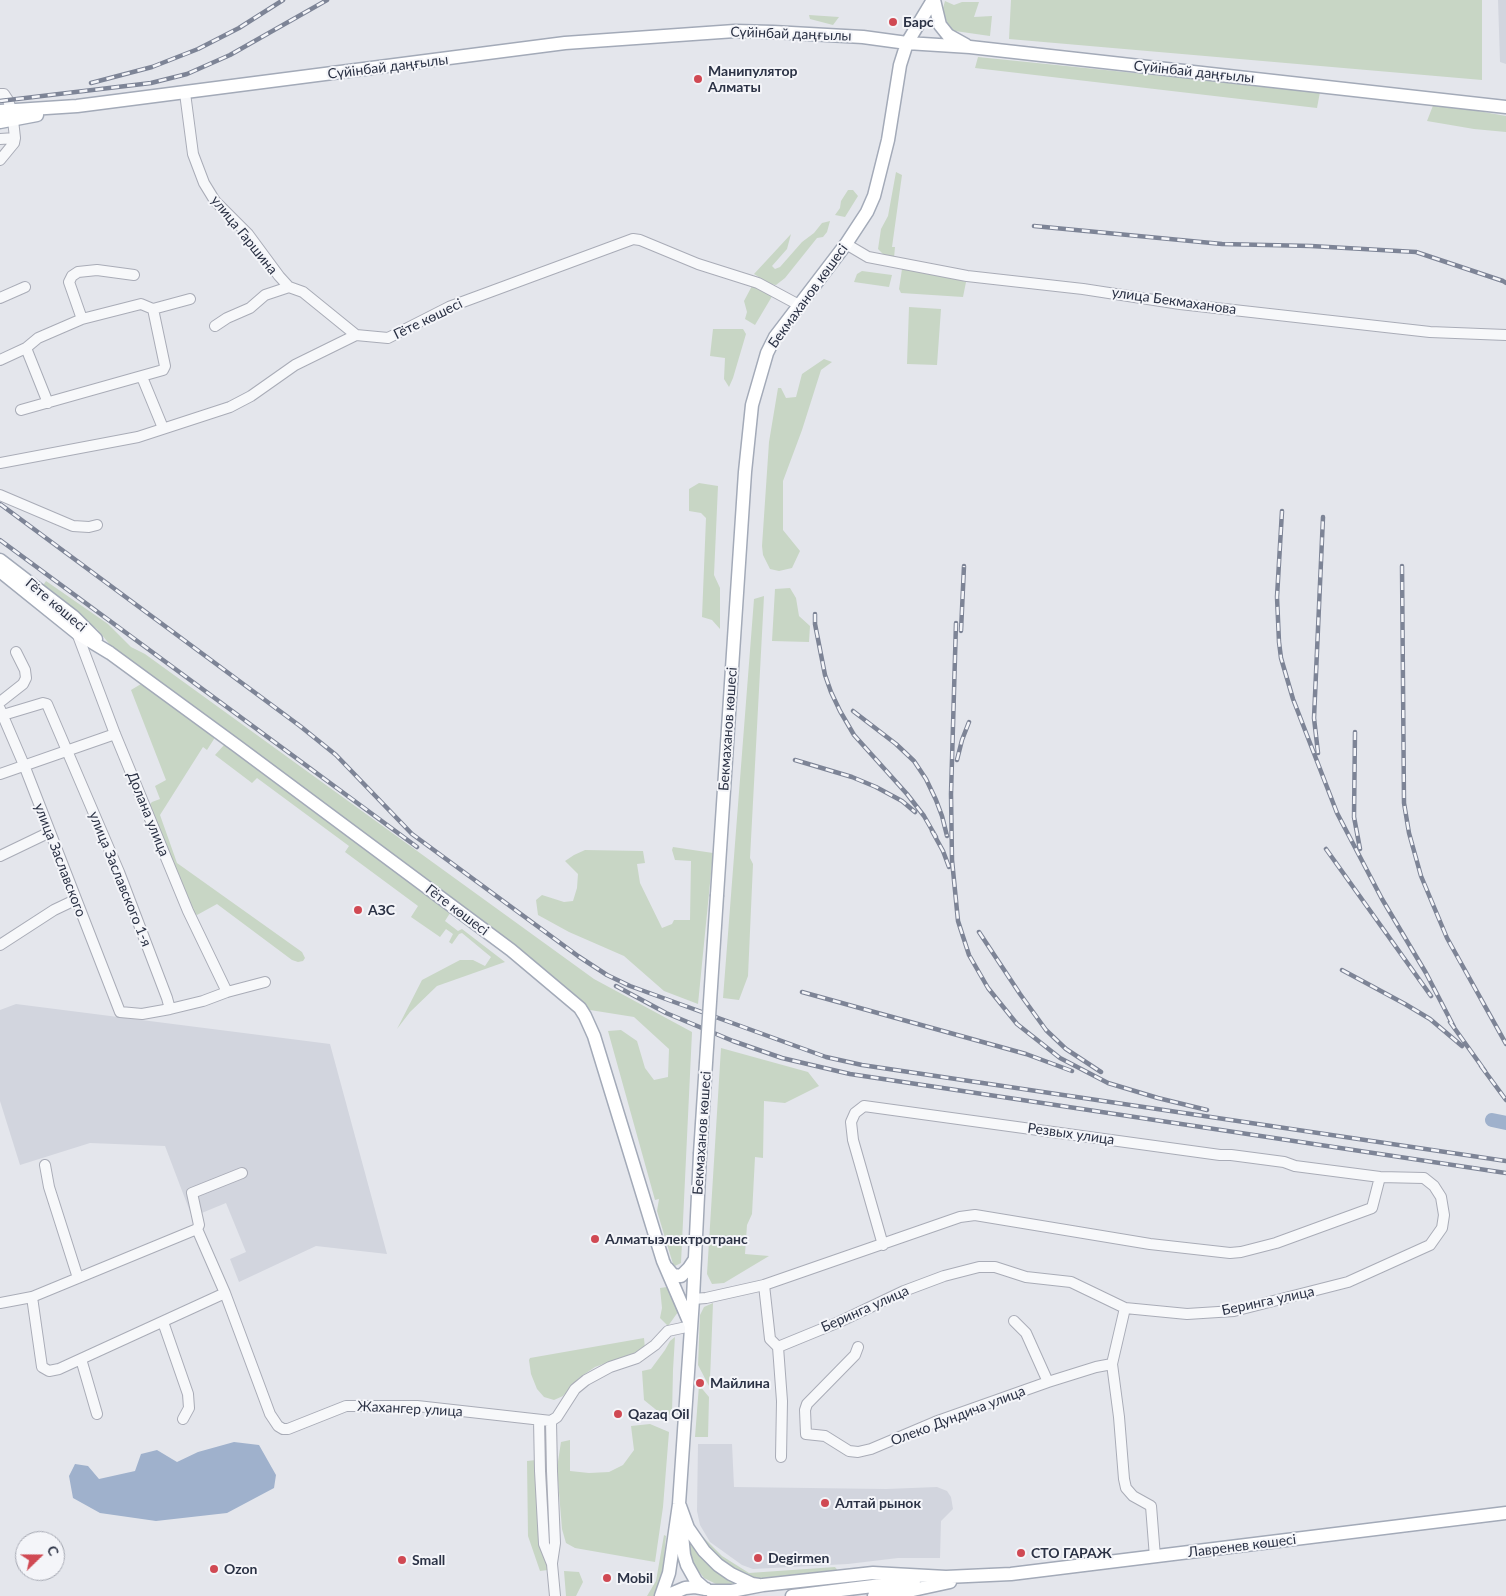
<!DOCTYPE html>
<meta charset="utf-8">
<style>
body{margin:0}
#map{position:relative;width:1506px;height:1596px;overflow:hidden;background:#e4e6ec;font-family:Lato,sans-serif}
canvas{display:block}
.north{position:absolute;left:15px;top:1531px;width:50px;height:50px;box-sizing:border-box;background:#f4f5f9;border:1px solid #a4a7b1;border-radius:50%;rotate:68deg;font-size:14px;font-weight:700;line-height:20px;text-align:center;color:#2b3245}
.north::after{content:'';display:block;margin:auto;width:18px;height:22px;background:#d04953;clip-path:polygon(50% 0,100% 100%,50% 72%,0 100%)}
</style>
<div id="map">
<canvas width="1506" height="1596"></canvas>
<div class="north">С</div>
</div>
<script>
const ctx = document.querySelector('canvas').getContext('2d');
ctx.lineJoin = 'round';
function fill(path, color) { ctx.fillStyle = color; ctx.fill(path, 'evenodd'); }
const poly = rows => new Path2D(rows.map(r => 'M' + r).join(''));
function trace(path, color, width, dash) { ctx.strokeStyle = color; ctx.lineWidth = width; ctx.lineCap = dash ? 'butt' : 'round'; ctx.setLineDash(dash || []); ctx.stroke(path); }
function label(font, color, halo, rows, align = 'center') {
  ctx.font = font + ' Lato,sans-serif'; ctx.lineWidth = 4; ctx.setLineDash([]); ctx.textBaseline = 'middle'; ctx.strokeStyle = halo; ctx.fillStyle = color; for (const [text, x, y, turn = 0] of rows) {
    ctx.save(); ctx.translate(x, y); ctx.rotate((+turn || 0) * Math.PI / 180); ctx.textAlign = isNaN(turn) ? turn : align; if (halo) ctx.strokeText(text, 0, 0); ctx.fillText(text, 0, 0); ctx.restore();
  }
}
const built = poly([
 [1498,0,1506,0,1506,64,1500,62],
 [16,1004,330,1044,387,1254,316,1246,239,1282,230,1259,246,1252,226,1203,192,1217,165,1146,90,1143,20,1165,0,1101,0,1010],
 [698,1444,732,1444,734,1487,886,1489,937,1487,947,1491,951,1497,953,1509,941,1521,940,1558,898,1558,848,1564,753,1569,742,1565,710,1542,700,1525,697,1511]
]);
const green = poly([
 [1011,0,1482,0,1482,80,1009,39],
 [945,1,954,5,962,2,979,2,974,17,992,16,990,36,955,31,950,28,942,12],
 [809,15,839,17,833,25,810,19],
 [978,57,1320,92,1317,108,975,68],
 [1434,103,1506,116,1506,132,1474,129,1427,121],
 [896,172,902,175,892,247,895,247,894,258,884,255,878,249,881,229,888,216],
 [848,190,853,190,858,196,845,217,835,215,840,208,841,201],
 [830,221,827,232,823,237,817,238,785,278,776,285,770,284,754,274,791,234,787,249,772,266,775,269,780,267,802,242,814,233,822,223],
 [902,269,940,274,966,282,963,297,901,293,899,289],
 [862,271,892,275,889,287,854,282,857,274],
 [753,284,774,293,755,325,745,319,747,312,744,301],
 [909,307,941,309,937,365,907,364],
 [713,329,743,329,746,334,733,378,729,387,724,379,725,358,710,356],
 [824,359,832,362,821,370,802,430,783,481,783,530,800,551,792,568,779,571,770,569,763,555,762,546,769,442,778,388,781,388,786,398,796,397,802,374],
 [699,483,718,486,714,575,720,588,720,629,712,620,702,617,706,518,701,513,689,511,689,489],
 [46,581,108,624,131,647,145,654,594,979,692,1032,681,1263,675,1266,673,1264,657,1211,659,1199,655,1200,608,1031,621,1030,637,1041,645,1068,654,1080,668,1077,669,1049,634,1017,590,1010,436,891,111,646,97,629,42,587],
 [790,588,796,598,799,616,810,626,809,642,772,641,775,589],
 [764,596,750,858,753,864,748,976,739,1000,723,998,754,599],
 [141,684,214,737,214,739,207,750,203,747,160,815,177,863,302,952,305,958,303,961,298,962,292,960,217,904,197,915,185,908,148,806,152,802,160,799,155,786,166,780,131,690],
 [224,745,450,913,445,921,458,931,462,929,505,962,437,986,410,1012,397,1029,422,980,460,960,473,960,485,966,491,957,462,933,459,934,452,944,449,942,453,934,446,929,440,937,411,917,418,906,345,852,349,846,257,778,252,783,215,755],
 [673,847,713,853,698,1004,664,991,624,956,569,932,538,915,536,900,542,895,564,902,573,901,577,888,578,874,565,861,574,855,585,850,643,851,645,863,637,864,640,883,662,928,672,924,674,920,690,920,691,861,675,860,672,850],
 [721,1048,808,1072,819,1086,785,1103,764,1101,763,1158,755,1157,752,1214,747,1225,745,1254,769,1256,724,1283,712,1284,707,1274],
 [667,1287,671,1287,675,1299,678,1312,668,1326,660,1318,662,1308,660,1288],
 [713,1303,710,1380,709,1386,698,1365,700,1315,704,1307],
 [675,1337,673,1370,672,1415,660,1413,644,1400,642,1371,651,1369,665,1350,670,1341],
 [644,1338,645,1349,595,1367,579,1378,563,1396,554,1400,544,1397,537,1389,531,1374,529,1360,530,1358],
 [699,1385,709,1397,708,1437,695,1437],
 [650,1424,669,1432,663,1507,655,1562,575,1548,566,1543,562,1529,557,1468,561,1442,570,1440,570,1471,589,1473,609,1472,623,1465,634,1450,631,1426],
 [536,1460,548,1562,548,1570,540,1571,528,1536,527,1461],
 [686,1531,740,1583,729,1585,716,1584,704,1578,694,1565,687,1550],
 [664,1535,666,1536,662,1581,655,1596,647,1596,656,1581],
 [697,1535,703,1537,722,1556,749,1573,835,1567,839,1572,763,1581,741,1574,720,1559],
 [564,1571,579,1572,583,1582,576,1596,566,1596]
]);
const water = poly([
 [234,1442,259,1445,276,1475,274,1488,227,1513,156,1521,100,1513,73,1498,69,1476,75,1464,88,1466,99,1479,135,1471,141,1454,157,1450,177,1462,198,1452]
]);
const river = poly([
 [1492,1120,1506,1123]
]);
const minor = poly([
 [185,93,193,154,204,183,215,201,248,234,279,276,289,287,303,292,356,335],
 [0,94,4,94,8,100,11,110],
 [0,139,15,138,13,120],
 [0,160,14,143,15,138],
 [846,244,868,257,967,276,1083,289,1180,304,1430,332,1506,335],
 [0,298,25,287],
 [82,319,69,282,72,276,78,272,97,270,134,275],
 [215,326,227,318,250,308,265,295,289,287],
 [26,348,48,403],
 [0,360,26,348,38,338,82,319,141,304,153,309,190,299],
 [142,377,163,428],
 [21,410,163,370,165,366,153,309],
 [0,463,138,437,230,407,251,396,295,365,356,335,388,338,449,307,633,239,640,240,698,264,758,283,799,305],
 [0,495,73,526,89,527,97,525],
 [77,633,115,734,188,911,227,992],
 [0,702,23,684,26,678,25,670,16,652],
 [0,709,24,765,120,1012,142,1014,170,1009,203,1001,227,992,265,982],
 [3,715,43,703,47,704,119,872,167,998,170,1009],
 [0,774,115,734],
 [0,856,50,832],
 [0,945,54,910,75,900],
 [45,1165,49,1187,78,1278],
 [197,1229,225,1293,270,1414,278,1426,283,1429,288,1429,346,1406,417,1406,551,1421,557,1417,575,1389,586,1380,610,1367,637,1358,655,1345,668,1331,691,1326],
 [764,1285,770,1339,778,1347],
 [32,1297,42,1367,49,1371,59,1369,225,1293],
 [693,1299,706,1298,764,1285,960,1217,975,1215,1150,1244,1230,1253,1241,1252,1276,1243,1372,1208,1380,1177],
 [0,1303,32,1297,197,1229,199,1225,192,1193,242,1173],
 [1125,1308,1112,1364,1119,1417,1124,1479,1126,1488,1133,1496,1151,1506,1155,1557],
 [1014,1321,1026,1333,1048,1382],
 [163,1322,188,1394,189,1408,183,1419],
 [778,1347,839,1322,904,1291,944,1276,979,1267,995,1267,1026,1277,1071,1282,1125,1308,1187,1314,1234,1311,1348,1282,1430,1245,1442,1228,1444,1215,1441,1197,1434,1186,1424,1178,1380,1177,1295,1166,1284,1162,1231,1155,1220,1155,864,1106,855,1113,851,1122,853,1140,883,1245],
 [778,1347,782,1401,781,1457],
 [858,1347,855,1355,807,1404,805,1410,806,1434,825,1436,849,1451,858,1452,871,1449,935,1422,1048,1382,1096,1367,1112,1364],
 [81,1359,97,1414],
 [539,1420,540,1471,544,1544,552,1564,555,1596],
 [551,1421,552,1471,555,1543,552,1563]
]);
const major = poly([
 [934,0,940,25,948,35,966,45],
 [0,111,77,106,565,43,735,31,773,32,863,37,907,43,970,47,1506,107],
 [0,122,37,115],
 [0,560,74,617,96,639],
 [0,571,77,633,110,653,237,746,511,950,580,1008,585,1016,594,1036,663,1261,691,1326],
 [717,895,745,472,752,405,767,353,775,337,846,244,867,212,874,196,888,140,900,65,907,43,933,0],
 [667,1268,673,1275,681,1276,689,1268,695,1259],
 [680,1506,688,1528,704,1551,718,1565,731,1574,752,1584,759,1585],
 [681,1524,684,1555,687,1565,696,1581,705,1589],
 [711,1591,732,1591,763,1585,873,1573,946,1577,1011,1574,1506,1513],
 [661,1596,669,1573,679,1504,693,1299,700,1154],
 [666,1596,685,1588,695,1587,706,1589],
 [792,1596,914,1581],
 [874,1596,908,1591,950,1582]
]);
const rail = poly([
 [91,83,152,67,198,49,239,28,283,0],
 [0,101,151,83,187,74,230,55,327,0],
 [1034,226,1222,244,1311,246,1416,252,1503,281,1506,283],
 [0,504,300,726,336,755,412,834,578,956,607,975,630,986,826,1057,862,1065,1506,1161],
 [1282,511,1277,597,1279,642,1281,658,1293,699,1337,813,1382,899,1426,973,1454,1027],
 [0,540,417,847],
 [1402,566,1404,803,1409,833,1421,876,1447,938,1506,1044],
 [815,614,815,624,825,675,831,692,840,711,854,735,907,794,924,816,936,837],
 [956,623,951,794,952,860,958,921,969,955,988,988,1017,1024,1060,1058,1108,1083,1158,1098,1207,1110],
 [961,631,964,566],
 [853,711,896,744,914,761,926,779,936,800,942,816,947,836],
 [1355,732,1354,817,1360,849],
 [1318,753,1314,718,1323,517],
 [795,760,852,777,876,787,902,801,915,812],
 [957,760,962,740,969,722],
 [932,831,943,851,949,867],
 [1326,849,1431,996],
 [979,932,1020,994,1046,1030,1066,1049,1101,1072],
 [1342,970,1405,1004,1430,1019,1462,1046],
 [616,986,666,1013,733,1041,782,1058,850,1074,1506,1173],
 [802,992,1026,1054,1072,1071],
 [1450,1022,1485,1071],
 [1481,1066,1506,1100]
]);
const majorBridge = poly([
 [700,1154,717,895]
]);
const markers = [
 [893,22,5,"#d04953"],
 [698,79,5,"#d04953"],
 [358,910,5,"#d04953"],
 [595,1239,5,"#d04953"],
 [700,1383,5,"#d04953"],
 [618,1414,5,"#d04953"],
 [825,1503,5,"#d04953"],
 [1021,1553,5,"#d04953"],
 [758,1558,5,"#d04953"],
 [402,1560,5,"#d04953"],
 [214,1569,5,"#d04953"],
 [607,1578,5,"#d04953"]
];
const poiNames = [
 ["Барс",903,22],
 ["Манипулятор",708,71],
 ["Алматы",708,87],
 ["АЗС",368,910],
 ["Алматыэлектротранс",605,1239],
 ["Майлина",710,1383],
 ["Qazaq Oil",628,1414],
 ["Алтай рынок",835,1503],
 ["СТО ГАРАЖ",1031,1553],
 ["Degirmen",768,1558],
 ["Small",412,1560],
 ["Ozon",224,1569],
 ["Mobil",617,1578]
];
const streetNames = [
 ["Сүйінбай даңғылы",791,34,2],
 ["Сүйінбай даңғылы",388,67,-7],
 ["Сүйінбай даңғылы",1194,72,6],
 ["улица Гаршина",244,235,51],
 ["Бекмаханов көшесі",808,296,-54],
 ["улица Бекмаханова",1174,301,8],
 ["Гёте көшесі",428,319,-26],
 ["Гёте көшесі",56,605,40],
 ["Бекмаханов көшесі",728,729,-86],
 ["Долана улица",148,814,68],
 ["улица Заславского",60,860,69],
 ["улица Заславского 1-я",120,879,68],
 ["Гёте көшесі",457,910,37],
 ["Бекмаханов көшесі",702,1133,-86],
 ["Резвых улица",1071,1134,8],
 ["Беринга улица",1268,1301,-12],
 ["Беринга улица",865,1309,-24],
 ["Жахангер улица",410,1409,3],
 ["Олеко Дундича улица",958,1416,-21],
 ["Лавренев көшесі",1242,1546,-7]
];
fill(built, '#d2d5de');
fill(green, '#c8d6c5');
fill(water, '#9fb1cc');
trace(river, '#9fb1cc', 14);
trace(minor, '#a9acb7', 12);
trace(major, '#a3aab8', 15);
trace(minor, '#f7f8fa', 10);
trace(major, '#fff', 12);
trace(rail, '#7d8496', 4.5);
trace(rail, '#f4f5f9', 2.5, [8]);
trace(majorBridge, '#a3aab8', 15, []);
trace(majorBridge, '#fff', 12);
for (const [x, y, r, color] of markers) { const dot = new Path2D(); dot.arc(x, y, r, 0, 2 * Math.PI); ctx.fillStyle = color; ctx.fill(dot); trace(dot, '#f4f5f9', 2); }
label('bold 14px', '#2b3245', '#f4f5f9', poiNames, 'left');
label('14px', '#2b3245', '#f4f5f9', streetNames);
</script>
